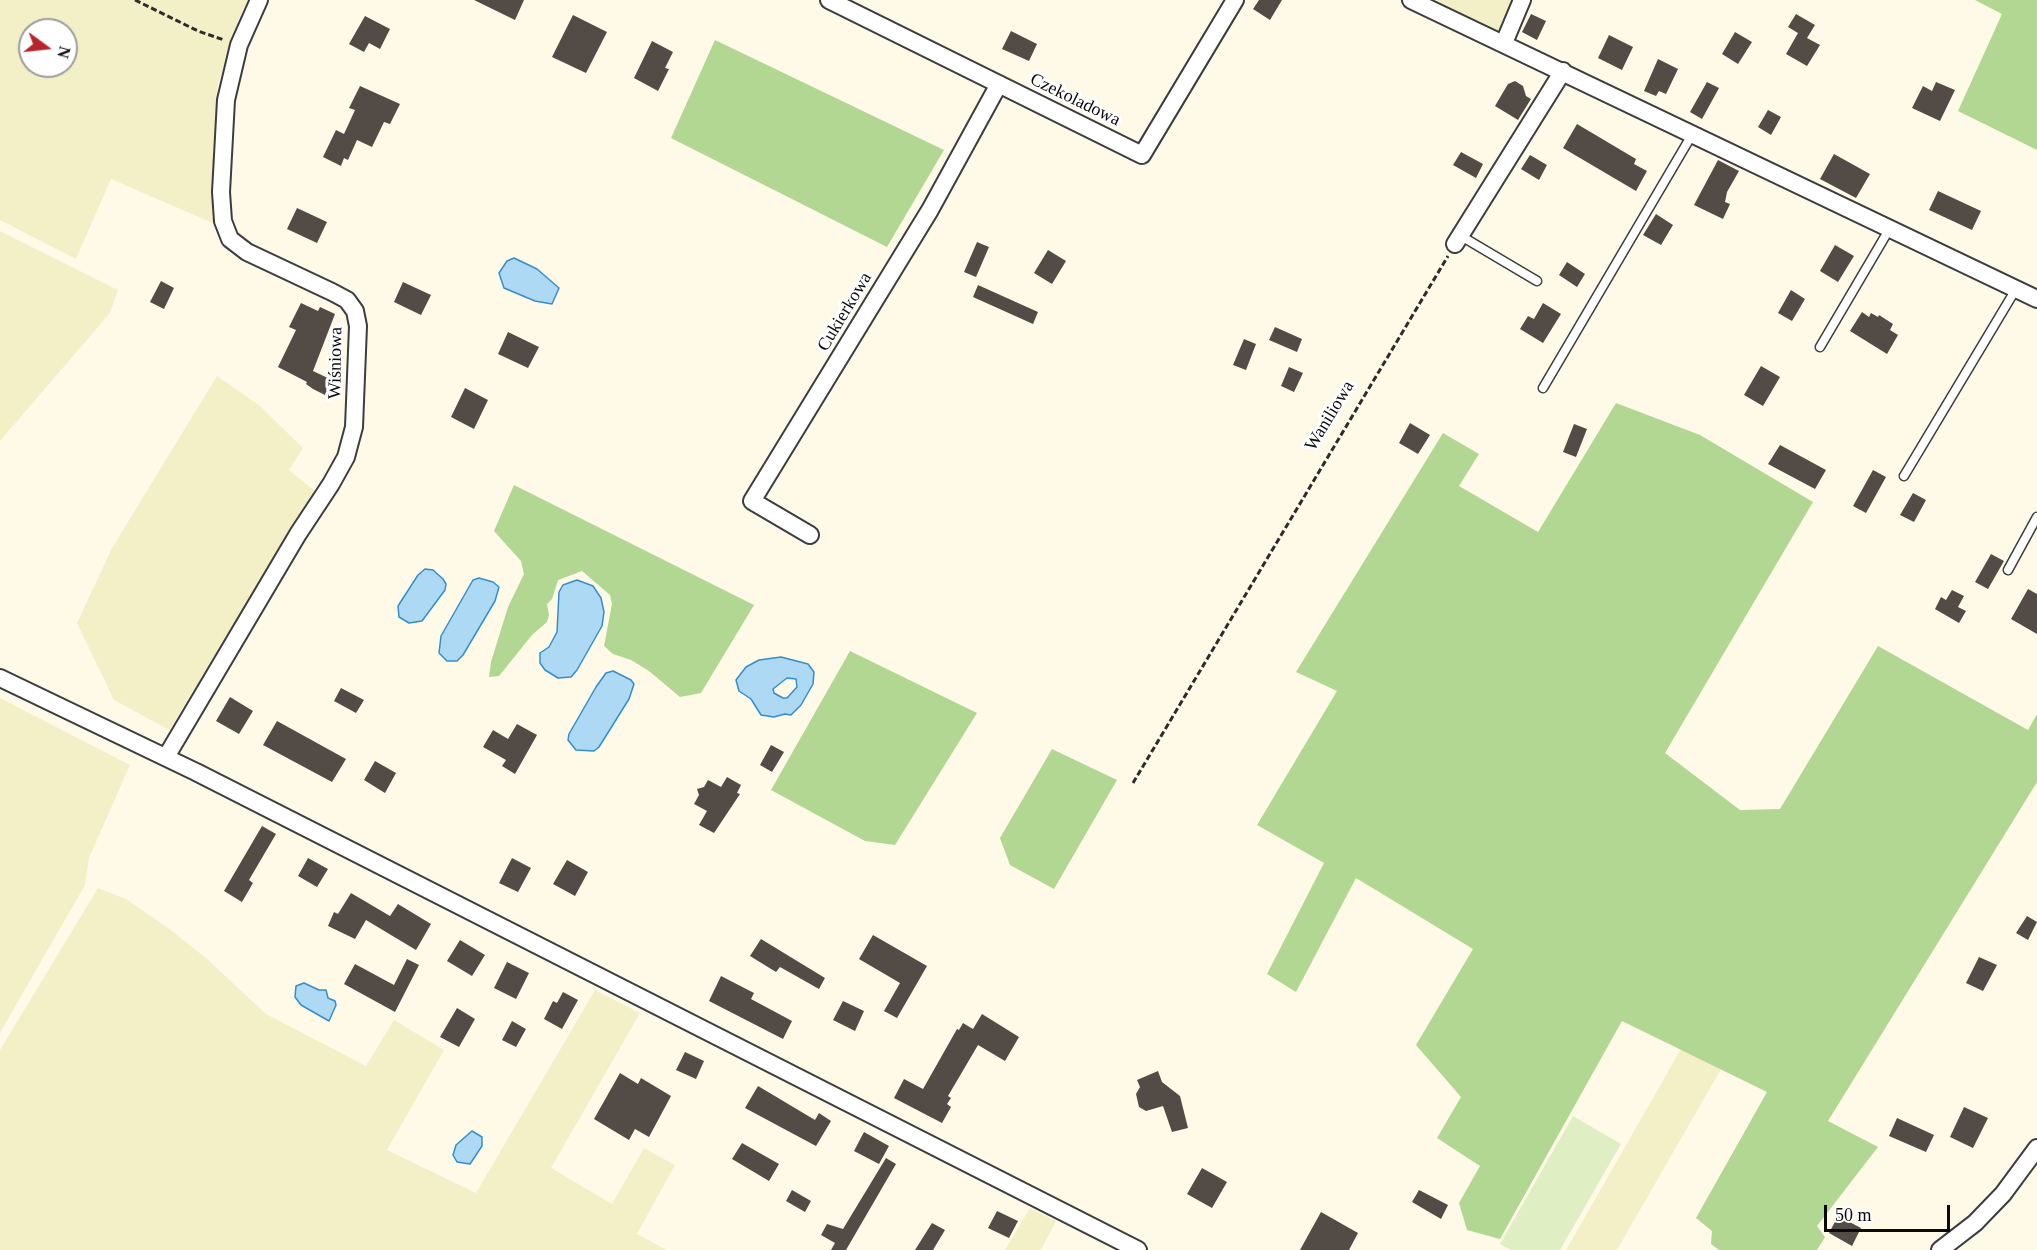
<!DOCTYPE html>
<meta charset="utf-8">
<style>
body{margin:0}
#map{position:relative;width:2037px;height:1250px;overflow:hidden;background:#fffae7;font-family:"Times New Roman",serif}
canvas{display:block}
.north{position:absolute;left:18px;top:18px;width:60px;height:60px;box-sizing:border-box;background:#fff;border:2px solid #9d9d9d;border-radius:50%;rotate:105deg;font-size:16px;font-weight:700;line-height:24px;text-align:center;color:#0a0a0a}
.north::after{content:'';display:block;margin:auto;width:21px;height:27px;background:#b6252c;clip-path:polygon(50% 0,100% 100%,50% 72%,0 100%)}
.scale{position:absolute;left:1824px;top:1205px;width:126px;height:27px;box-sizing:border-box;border:3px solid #0a0a0a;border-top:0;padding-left:8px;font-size:18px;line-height:21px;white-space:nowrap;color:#0a0a0a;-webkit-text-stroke:4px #fff;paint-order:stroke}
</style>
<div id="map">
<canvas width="2037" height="1250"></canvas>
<div class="north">N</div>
<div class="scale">50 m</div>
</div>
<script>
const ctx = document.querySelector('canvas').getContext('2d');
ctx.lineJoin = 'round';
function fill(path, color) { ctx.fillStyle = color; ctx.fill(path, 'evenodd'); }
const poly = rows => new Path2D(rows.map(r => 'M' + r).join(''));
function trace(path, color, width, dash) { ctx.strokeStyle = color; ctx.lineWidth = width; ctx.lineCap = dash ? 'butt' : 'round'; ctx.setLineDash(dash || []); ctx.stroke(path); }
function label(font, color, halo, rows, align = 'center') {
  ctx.font = font + ' "Times New Roman",serif'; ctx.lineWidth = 6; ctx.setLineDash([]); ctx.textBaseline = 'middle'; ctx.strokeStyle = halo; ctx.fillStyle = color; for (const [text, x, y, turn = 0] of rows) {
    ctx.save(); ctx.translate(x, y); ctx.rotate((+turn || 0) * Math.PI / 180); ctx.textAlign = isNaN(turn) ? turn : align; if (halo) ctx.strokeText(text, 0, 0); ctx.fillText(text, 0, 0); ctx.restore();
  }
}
const farmland = poly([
 [0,0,248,0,239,18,217,88,213,181,215,224,111,179,76,259,0,220],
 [30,30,66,30,66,66,30,66],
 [1433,0,1514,0,1500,32],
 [0,231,118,290,110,313,0,441],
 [217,376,259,405,303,448,289,470,316,492,169,730,114,700,77,623,112,548],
 [0,698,130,765,89,858,85,885,0,1033],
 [98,888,126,899,168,928,206,958,266,1014,366,1066,394,1020,444,1050,387,1150,476,1193,595,990,640,1013,551,1168,612,1204,644,1148,675,1165,637,1234,667,1250,0,1250,0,1050],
 [1681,1049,1721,1069,1617,1250,1566,1250],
 [1030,1208,1056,1221,1041,1250,1005,1250]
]);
const forest = poly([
 [1975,0,2037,0,2037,150,1958,111,2002,14],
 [715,40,944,150,887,247,671,138],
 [1616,403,1700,435,1813,502,1665,753,1740,810,1780,809,1878,646,2028,730,2037,714,2037,782,1828,1121,1878,1147,1817,1226,1825,1237,1817,1250,1719,1250,1711,1244,1712,1231,1696,1218,1767,1092,1622,1021,1500,1239,1467,1230,1459,1203,1480,1166,1437,1138,1461,1097,1416,1045,1473,949,1356,878,1296,992,1267,974,1324,863,1257,825,1337,691,1296,672,1443,433,1479,454,1459,486,1538,532],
 [514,485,754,605,701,693,680,697,649,671,631,660,613,654,604,646,612,604,610,595,582,571,558,580,552,599,547,604,549,615,547,622,532,635,499,676,489,677,491,662,508,607,524,574,521,561,494,531],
 [850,651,977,713,895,845,865,841,771,790],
 [1052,749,1117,780,1054,889,1010,865,1000,838]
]);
const pitch = poly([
 [1573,1116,1621,1144,1560,1250,1511,1250,1500,1244]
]);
const water = poly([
 [514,258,537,269,559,288,552,304,535,301,504,288,499,273,507,261,514,258],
 [425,569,433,570,443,579,446,584,445,590,422,621,409,623,399,617,398,606,418,575,425,569],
 [479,578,493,582,499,587,495,601,463,655,457,661,447,661,439,653,441,636,473,580,479,578],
 [577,580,593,586,601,598,604,612,602,626,577,670,571,677,558,678,545,670,540,663,540,653,549,647,557,632,559,592,563,585,577,580],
 [781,657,808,664,814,672,813,684,801,705,791,715,785,714,774,717,761,715,751,699,739,691,736,680,746,667,759,660,781,657],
 [787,678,796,679,797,687,787,698,783,698,774,693,773,689,787,678],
 [613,671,631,680,634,684,629,699,599,747,594,751,576,750,568,740,569,734,596,687,606,673,613,671],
 [304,983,319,990,326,990,328,998,335,1001,336,1005,329,1021,301,1005,295,997,296,986,304,983],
 [472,1131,482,1137,482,1146,470,1164,457,1162,453,1155,456,1145,472,1131]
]);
const building = poly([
 [474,0,524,0,515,20],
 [1259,0,1282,0,1270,20,1253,9],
 [1531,14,1546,21,1537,40,1522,32],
 [1796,14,1815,25,1807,38,1820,45,1807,66,1786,54,1798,33,1788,27],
 [573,15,607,32,586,73,552,57],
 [365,16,390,29,380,49,369,43,364,52,349,44],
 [1011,31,1037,44,1029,61,1002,49],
 [1735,32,1752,42,1738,64,1722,54],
 [1609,35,1633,47,1622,70,1598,58],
 [652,41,673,52,665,68,669,69,658,91,634,78],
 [1658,59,1678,69,1666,94,1659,91,1656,96,1644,91],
 [1515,81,1523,86,1526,96,1531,99,1518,120,1495,106,1508,84],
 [1707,82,1719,88,1702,119,1690,112],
 [1936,82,1955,90,1940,121,1912,108,1923,86,1932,91],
 [360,86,400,104,390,124,384,122,372,147,357,140,348,160,344,158,341,166,323,157,336,130,344,134,355,110,349,108],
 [1768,110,1781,117,1771,135,1758,127],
 [1577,124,1636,159,1634,164,1647,171,1636,191,1563,148],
 [1461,152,1483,164,1476,178,1453,165],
 [1834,154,1870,174,1856,198,1820,179],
 [1530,155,1547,165,1539,180,1521,169],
 [1718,160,1739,171,1727,192,1725,202,1730,204,1723,219,1694,205],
 [1938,191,1981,211,1972,230,1929,210],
 [297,208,327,222,317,243,287,229],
 [1656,214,1673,225,1661,245,1643,235],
 [977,242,989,247,976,277,964,272],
 [1835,245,1854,256,1838,282,1820,271],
 [1048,250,1066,261,1052,284,1034,273],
 [1567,262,1585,274,1577,287,1559,275],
 [161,281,174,288,164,309,150,302],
 [403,282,431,295,421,315,394,302],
 [978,285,1038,312,1033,324,973,297],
 [1791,290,1805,299,1792,321,1778,313],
 [301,303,318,311,320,307,335,314,313,371,332,380,325,395,313,389,306,384,307,382,278,367,296,330,289,327],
 [1543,303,1561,314,1543,343,1520,329,1528,316,1534,319],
 [1862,312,1869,317,1871,313,1878,317,1879,315,1893,324,1890,330,1898,335,1887,354,1850,331],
 [1275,327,1302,339,1297,352,1269,340],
 [508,332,539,347,528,368,498,354],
 [1244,339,1256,344,1246,370,1233,365],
 [1761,366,1780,377,1763,406,1744,395],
 [1289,367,1303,373,1294,392,1281,386],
 [465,388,488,400,474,429,451,417],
 [1410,423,1430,435,1418,454,1399,443],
 [1574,424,1587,429,1576,457,1563,452],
 [1780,445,1826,470,1815,489,1768,464],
 [1873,470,1886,477,1866,513,1853,506],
 [1913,493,1926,500,1914,522,1900,515],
 [1991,554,2004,561,1988,589,1975,582],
 [2028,589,2037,594,2037,634,2011,619],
 [1952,590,1964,596,1958,607,1966,611,1959,623,1935,609,1941,597,1946,600],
 [341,688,364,700,356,713,334,701],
 [230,697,253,711,239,734,216,721],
 [277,721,346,759,332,782,263,745],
 [517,724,537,735,515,774,502,766,506,760,483,747,493,730,508,739],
 [771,745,784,752,772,772,760,765],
 [375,761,396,773,385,793,364,780],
 [727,777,741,785,737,793,740,794,714,833,699,825,707,811,694,804,699,795,697,789,704,787,708,780,721,787],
 [262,826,276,834,249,880,253,883,242,902,224,891],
 [308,858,328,869,317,887,298,876],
 [512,858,531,868,518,892,499,883],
 [567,860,588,872,575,896,553,884],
 [351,893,390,916,398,904,431,924,416,950,366,920,355,939,328,926,334,912,338,914],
 [2027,916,2037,922,2028,940,2016,933],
 [873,935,927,966,897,1018,884,1011,900,983,859,959],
 [761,939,825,978,819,989,780,967,776,972,750,956],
 [460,940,485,955,472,976,447,961],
 [1979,957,1997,965,1983,991,1966,983],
 [407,959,419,965,395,1012,344,984,355,964,394,985],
 [507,962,529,973,516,999,494,988],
 [721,976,754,993,751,999,792,1021,783,1039,709,1001],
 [563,992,578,1000,562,1029,544,1019,553,1001,557,1003],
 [843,1001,864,1011,855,1031,833,1020],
 [457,1008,475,1019,459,1047,440,1037],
 [982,1014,1019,1037,1005,1061,978,1045,948,1096,951,1098,947,1104,951,1107,942,1123,894,1098,904,1079,923,1089,957,1029,959,1030,963,1023,973,1029],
 [512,1021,526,1029,516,1047,502,1040],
 [685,1052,704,1061,696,1079,676,1070],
 [1158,1071,1162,1082,1180,1096,1188,1128,1172,1132,1163,1106,1146,1111,1139,1107,1136,1094,1140,1087,1137,1080],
 [620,1073,638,1084,641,1078,671,1096,649,1137,635,1129,629,1140,594,1119],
 [758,1086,815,1120,819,1113,831,1121,816,1146,745,1108],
 [1964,1107,1988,1118,1973,1148,1950,1137],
 [1897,1118,1934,1135,1926,1152,1889,1136],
 [864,1132,889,1146,879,1164,854,1151],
 [742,1143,779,1164,769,1181,732,1159],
 [886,1158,896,1164,846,1250,831,1250,835,1243,821,1235,827,1224,843,1229],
 [1202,1168,1227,1182,1212,1208,1187,1194],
 [792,1190,811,1201,805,1212,786,1201],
 [1419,1190,1448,1205,1441,1219,1412,1202],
 [997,1211,1018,1221,1009,1238,988,1228],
 [1321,1212,1358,1233,1349,1250,1300,1250],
 [1838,1216,1861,1228,1852,1246,1829,1233],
 [932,1223,945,1230,933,1250,915,1250]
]);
const path = poly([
 [135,0,198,31,224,40],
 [1133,783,1448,256]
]);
const service = poly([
 [1461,236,1537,281],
 [1820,347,1890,228],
 [1543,388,1693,133],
 [1904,476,2016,289],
 [2008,570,2037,517]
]);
const minor = poly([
 [829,0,1142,155,1235,0],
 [1411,0,2037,299],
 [1504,43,1522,0],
 [1455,244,1563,71],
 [810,535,752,501,930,210,999,84],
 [0,678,196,772,1138,1250],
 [166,757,298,534,331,484,346,457,354,427,358,326,355,311,347,300,332,292,247,252,230,239,223,221,221,192,226,100,239,45,259,0],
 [1940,1250,1975,1223,2003,1194,2037,1148]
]);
const streetNames = [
 ["Czekoladowa",1075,100,26],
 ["Cukierkowa",845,312,-59],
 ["Wiśniowa",336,363,-89],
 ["Waniliowa",1330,416,-59]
];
fill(farmland, '#f3f0c8');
fill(forest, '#b1d792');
fill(pitch, '#e0eec4');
fill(water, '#add9f5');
trace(water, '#358eca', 1.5);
fill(building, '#524b46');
trace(service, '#3d3d3d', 11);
trace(minor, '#3d3d3d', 20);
trace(path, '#2c2c2c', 3, [6, 3]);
trace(service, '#fff', 8);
trace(minor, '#fff', 16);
label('18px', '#0a0a0a', '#fff', streetNames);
</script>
